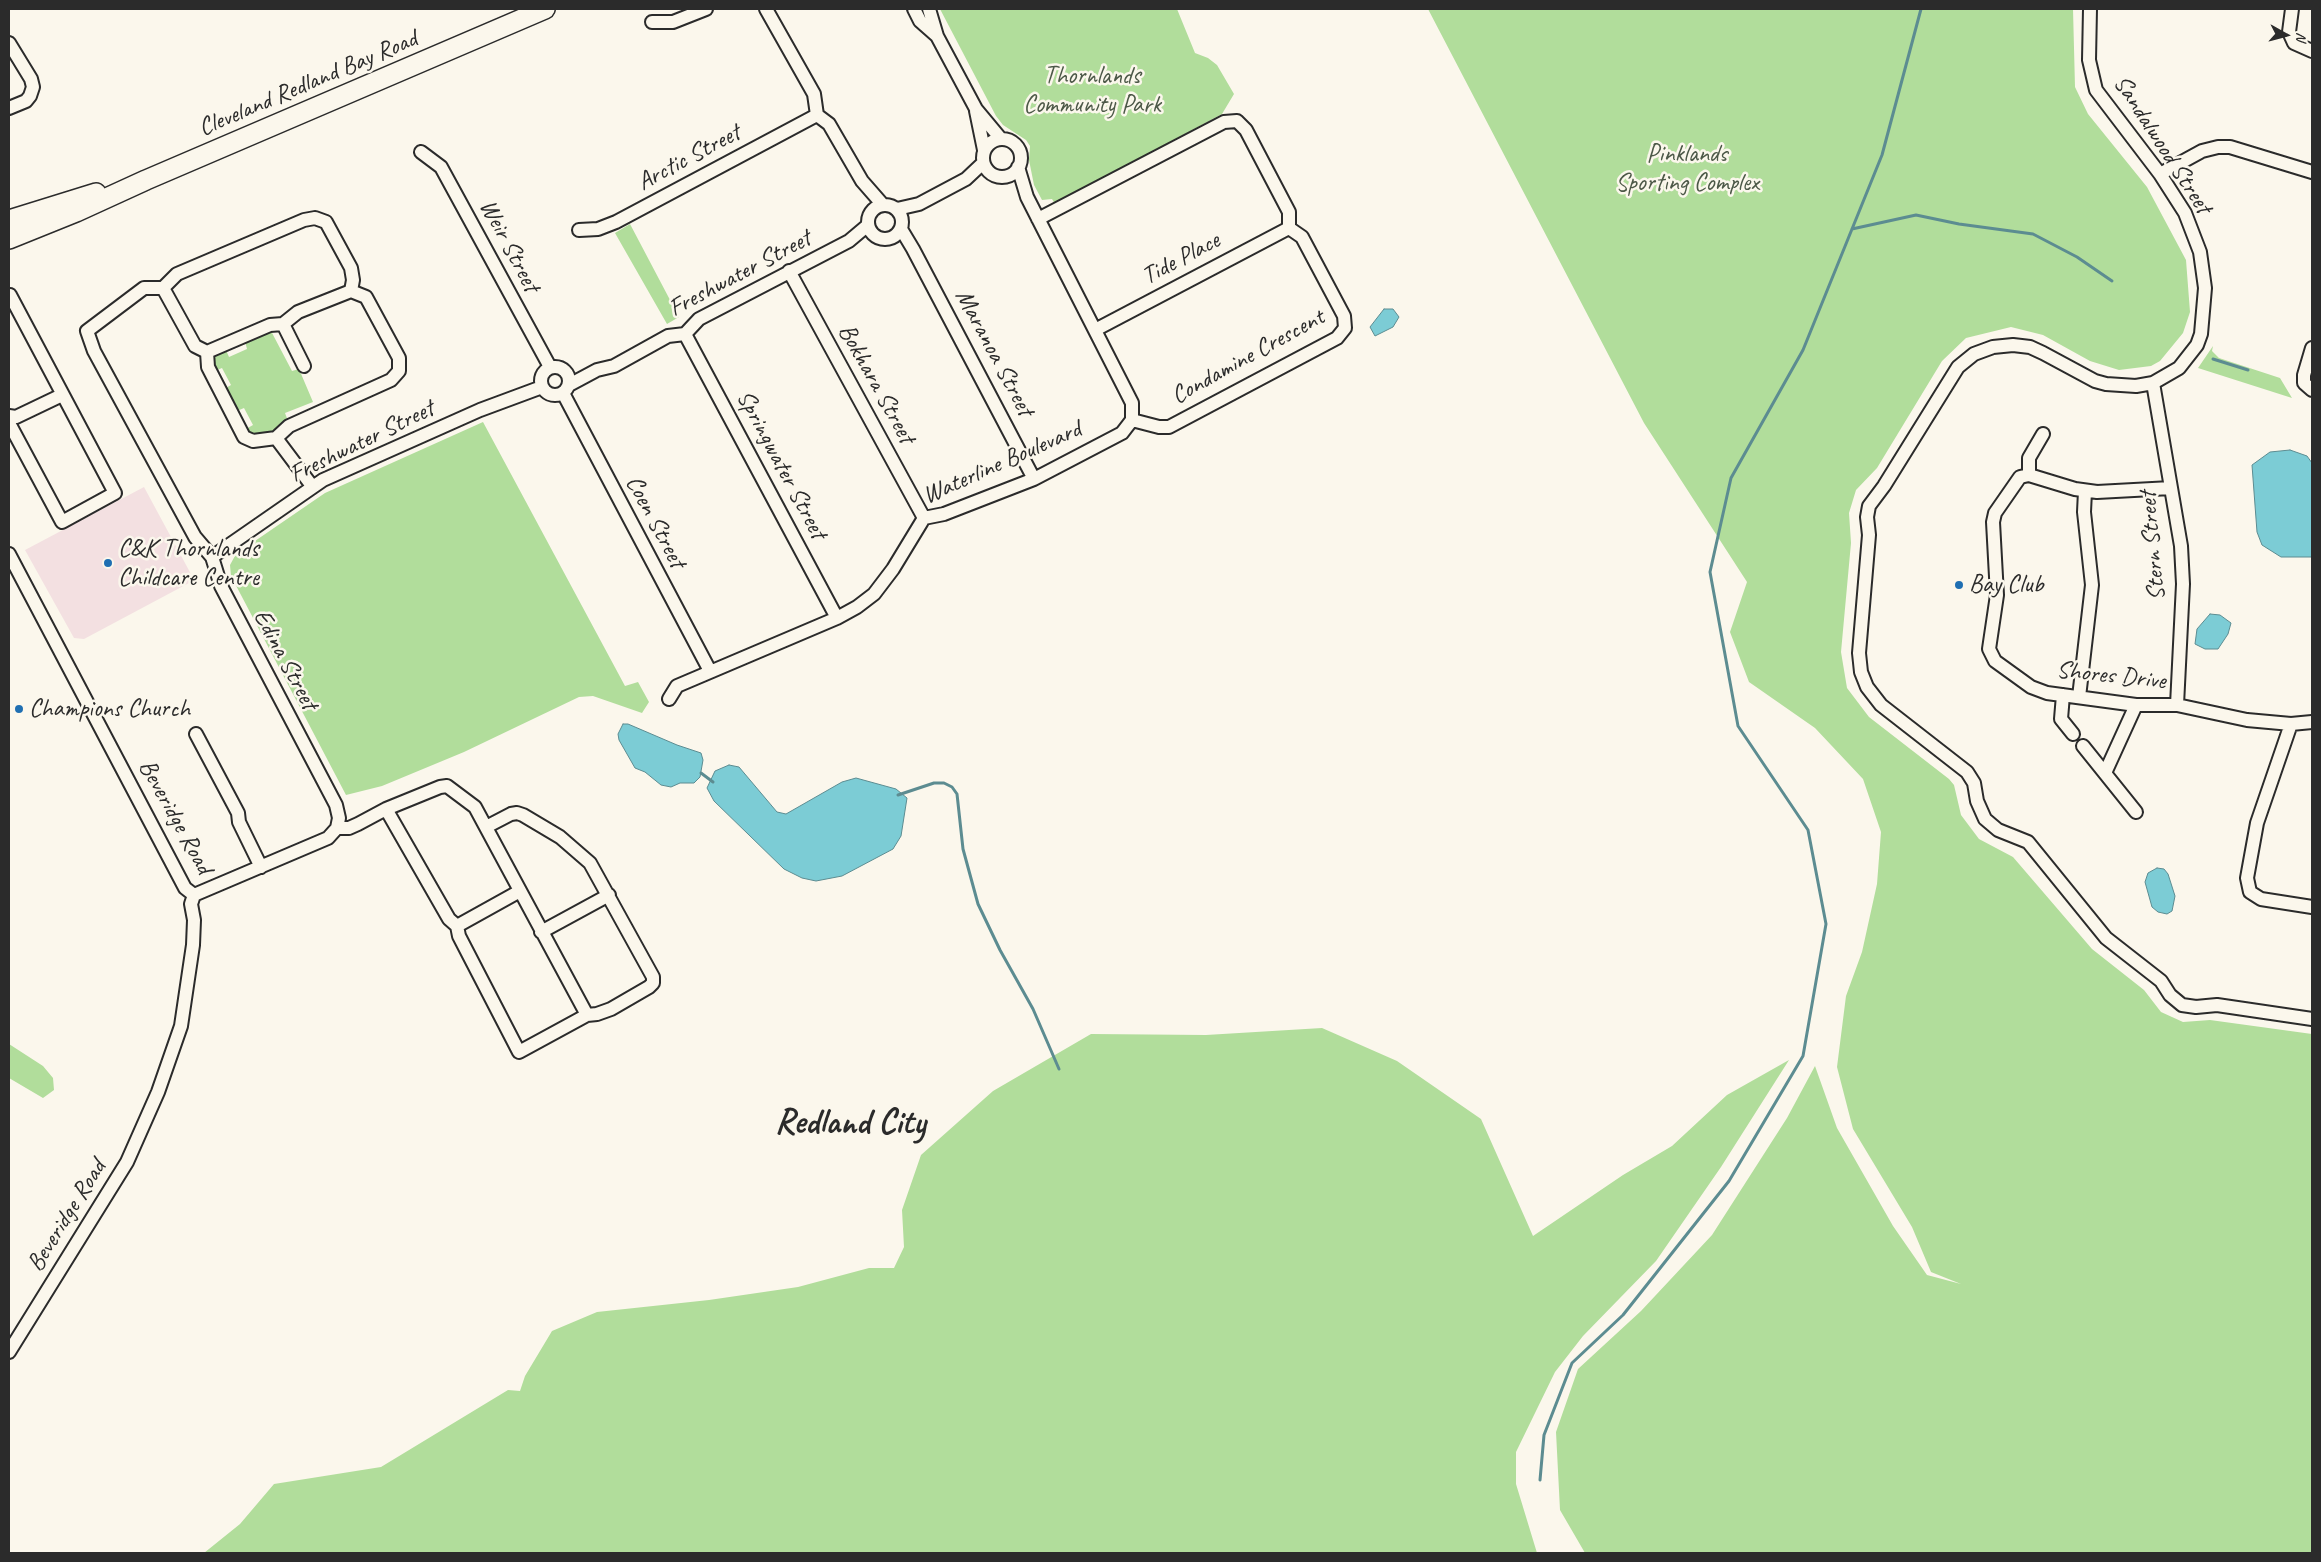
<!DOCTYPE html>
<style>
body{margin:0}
#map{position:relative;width:2321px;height:1562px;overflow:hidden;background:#fbf7ec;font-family:Caveat,sans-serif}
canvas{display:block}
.frame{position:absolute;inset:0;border:10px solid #2b2b2b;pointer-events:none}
.north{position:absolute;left:2261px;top:10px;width:50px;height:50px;-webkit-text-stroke:4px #fbf7ec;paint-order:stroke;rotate:97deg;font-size:14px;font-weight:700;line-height:20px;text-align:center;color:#2b2b2b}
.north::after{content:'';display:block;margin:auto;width:18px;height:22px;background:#2b2b2b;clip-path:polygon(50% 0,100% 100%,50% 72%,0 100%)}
</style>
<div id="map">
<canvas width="2321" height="1562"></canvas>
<div class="frame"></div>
<div class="north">N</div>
</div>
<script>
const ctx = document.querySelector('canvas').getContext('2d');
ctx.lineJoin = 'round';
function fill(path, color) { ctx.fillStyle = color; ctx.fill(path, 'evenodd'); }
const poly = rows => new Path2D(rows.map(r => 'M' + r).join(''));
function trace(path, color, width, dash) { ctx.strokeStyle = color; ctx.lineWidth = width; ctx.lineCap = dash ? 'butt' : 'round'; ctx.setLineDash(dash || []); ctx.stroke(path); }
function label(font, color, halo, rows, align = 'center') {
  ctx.font = font + ' Caveat,sans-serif'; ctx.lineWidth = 5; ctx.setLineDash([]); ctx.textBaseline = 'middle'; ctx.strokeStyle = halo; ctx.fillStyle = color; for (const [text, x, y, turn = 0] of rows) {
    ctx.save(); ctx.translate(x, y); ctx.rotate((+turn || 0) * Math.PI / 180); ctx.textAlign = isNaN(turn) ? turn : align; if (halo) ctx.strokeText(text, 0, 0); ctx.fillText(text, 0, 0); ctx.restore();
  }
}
const built = poly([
 [144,487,192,576,192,579,189,583,84,639,74,638,25,550]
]);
const green = poly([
 [940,9,1177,9,1195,53,1208,58,1217,65,1234,94,1222,114,1055,204,1052,199,1042,200,1034,185,1029,160,1030,146,1026,140,1003,125,996,116],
 [1428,9,2073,9,2075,87,2088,114,2147,187,2186,260,2190,312,2183,333,2160,361,2151,366,2119,370,2090,361,2043,335,2011,327,1966,338,1942,361,1877,468,1856,490,1849,513,1851,543,1841,652,1847,688,1869,717,1949,779,1954,785,1961,815,1979,839,2013,857,2092,949,2144,990,2161,1012,2183,1022,2210,1020,2312,1034,2312,1553,1585,1553,1560,1510,1556,1432,1578,1369,1641,1311,1712,1235,1787,1118,1815,1066,1837,1128,1893,1226,1927,1275,1961,1284,1931,1272,1912,1227,1853,1129,1837,1067,1846,996,1862,952,1877,884,1881,832,1863,779,1815,728,1749,682,1730,632,1747,582,1644,423],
 [630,224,679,317,667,324,615,233],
 [271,331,292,371,299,369,313,402,285,413,288,421,273,433,254,435,246,429,253,425,244,408,237,411,235,402,224,389,231,385,222,368,215,371,213,360,219,352,226,350,229,357,247,349,245,341],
 [2213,346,2212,351,2219,358,2280,378,2292,398,2198,368],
 [483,422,625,686,638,682,649,702,642,713,593,696,579,697,464,752,382,786,346,795,231,576,230,565,236,554,325,493],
 [1322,1028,1397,1061,1481,1119,1533,1236,1623,1175,1672,1146,1727,1095,1789,1060,1721,1167,1656,1261,1583,1336,1555,1372,1516,1452,1516,1484,1537,1553,204,1553,240,1524,274,1484,381,1467,508,1390,520,1391,525,1376,552,1331,597,1312,709,1300,798,1287,869,1268,894,1268,904,1247,902,1210,921,1155,993,1091,1091,1034,1206,1035],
 [9,1044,43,1066,53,1078,54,1090,43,1098,9,1078]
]);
const water = poly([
 [1384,309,1393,309,1399,317,1393,327,1375,336,1370,327,1384,309],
 [2290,450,2307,456,2312,463,2312,557,2281,557,2262,545,2257,532,2252,465,2270,452,2290,450],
 [2210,614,2220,615,2231,623,2228,634,2218,649,2205,649,2195,644,2197,629,2210,614],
 [623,724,628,724,677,745,701,753,703,760,700,777,694,783,680,783,671,787,661,785,645,772,635,768,619,740,618,734,623,724],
 [729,765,739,767,777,812,786,814,842,782,856,778,896,789,907,798,901,836,893,849,842,876,816,881,802,878,784,869,714,801,707,788,715,771,729,765],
 [2157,868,2164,869,2168,874,2175,896,2172,911,2167,914,2158,912,2152,907,2145,882,2148,873,2157,868]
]);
const stream = poly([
 [1852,229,1916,215,1959,224,2033,234,2077,257,2112,281],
 [2213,359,2248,370],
 [701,773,713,782],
 [898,795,934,783,944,783,952,787,957,794,963,849,978,904,1000,950,1033,1009,1059,1069],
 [1540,1480,1544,1435,1572,1363,1623,1315,1729,1181,1803,1056,1826,924,1808,830,1738,726,1710,572,1731,478,1803,350,1882,155,1921,9]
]);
const minor = poly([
 [766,9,814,94,817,115,829,124,862,181,883,205],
 [914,9,920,21,937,36],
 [929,9,937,36,976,109,1001,139],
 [2090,9,2089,60,2096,90,2160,174,2185,213,2200,252,2205,288,2201,334,2197,345,2179,368,2153,383,2136,386,2106,384,2095,381,2043,353,2030,347,2013,345,1993,347,1974,354,1958,367,1884,486,1869,506,1867,517,1869,535,1859,653,1861,672,1867,687,1881,705,1967,772,1974,783,1977,801,1985,819,1998,830,2028,842,2106,938,2161,981,2170,995,2182,1005,2196,1007,2217,1005,2312,1019],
 [2292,9,2289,32,2294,43,2312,51],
 [652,22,673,22,706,9],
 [9,43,31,79,33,87,30,96,26,101,9,108],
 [976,111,984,150],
 '983 158a19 19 0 1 1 38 0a19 19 0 1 1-38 0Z',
 [421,152,441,167,550,367],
 [2160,174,2202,151,2218,147,2230,147,2312,172],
 '868 222a17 17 0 1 1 34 0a17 17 0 1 1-34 0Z',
 [897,209,919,204,966,179,983,163],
 [1038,219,1224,122,1237,121,1246,130,1289,212,1289,228,1302,237,1344,316,1345,328,1337,338,1169,427,1159,427,1132,420],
 [901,229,913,249,1034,479],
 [579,230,598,229,616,222,817,115],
 [789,271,924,518],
 [163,288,144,288,87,331,94,351,195,537,212,557,221,586,336,805,339,818,337,828,328,838,194,895],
 [351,291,366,297,399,358,399,371,391,380,289,426,276,438,253,441,244,437,208,367,207,352,270,325,283,324,298,312,351,291],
 [283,324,304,366],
 [1095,330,1289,228],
 [685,334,837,618],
 [2312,348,2304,375,2304,383,2312,390],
 [207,352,195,346,163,288,177,274,304,220,315,218,326,222,351,268,353,280,351,291],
 '541 381a14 14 0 1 1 28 0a14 14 0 1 1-28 0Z',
 [2153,383,2181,546,2183,584,2177,705],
 [569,385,597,370,614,366,668,336,685,334,699,319,849,241,868,225],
 [563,393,710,671],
 [9,416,16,417,62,395],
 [9,423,62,522,115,493,10,295],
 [276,438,312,486],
 [2029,475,2029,458,2043,434],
 [2171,488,2097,492,2075,489,2029,475,2020,477,1995,513,1993,522,1997,595,1989,649,1995,661,2031,687,2047,693,2136,705,2177,705,2247,720,2291,724,2312,722],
 [9,554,185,888,194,895,191,904,194,920,193,945,181,1026,158,1092,127,1162,9,1352],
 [212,557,323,480,480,410,542,387],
 [2063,695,2061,719,2073,734],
 [2079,697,2092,585,2084,512,2085,491],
 [669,699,677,686,837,618,857,607,874,594,893,569,924,518,944,514,1034,479,1122,433,1132,420,1132,403,1027,197,1018,167],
 [2291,724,2257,823,2247,878,2250,892,2261,899,2312,907],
 [196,734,238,813,239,822,261,867],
 [2083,746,2136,812],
 [2105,773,2136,705],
 [386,809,449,919,457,926,459,936,519,1052,587,1015,597,1014,611,1009,649,987,653,983,653,977,590,863,560,837,523,815,517,813,511,814,486,827],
 [337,828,349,828,358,824,386,809,440,787,447,786,475,807,587,1015],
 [457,926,520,891],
 [541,932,609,895]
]);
const highway = poly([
 [9,220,96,193],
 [9,239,76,212,146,180,545,9]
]);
const markers = [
 [108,563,5,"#1f6fb2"],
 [1959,585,5,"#1f6fb2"],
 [19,709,5,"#1f6fb2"]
];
const parkNames = [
 ["Thornlands",1092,76],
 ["Community Park",1092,105],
 ["Pinklands",1687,154],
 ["Sporting Complex",1687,183]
];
const streetNames = [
 ["Cleveland Redland Bay Road",308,84,-23],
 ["Sandalwood Street",2162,145,57],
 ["Arctic Street",689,158,-28],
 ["Weir Street",509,246,62],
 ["Tide Place",1181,259,-28],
 ["Freshwater Street",740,274,-28],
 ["Maranoa Street",994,353,62],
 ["Condamine Crescent",1248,357,-29],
 ["Bokhara Street",876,384,61],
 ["Freshwater Street",362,442,-26],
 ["Waterline Boulevard",1002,463,-24],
 ["Springwater Street",781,465,62],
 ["Coen Street",655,522,62],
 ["Stern Street",2153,546,-95],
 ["Edina Street",285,660,62],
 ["Shores Drive",2111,676,6],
 ["Beveridge Road",175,817,61],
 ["Beveridge Road",67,1216,-58]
];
const poiNames = [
 ["C&K Thornlands",118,549],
 ["Childcare Centre",118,578],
 ["Bay Club",1969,585],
 ["Champions Church",29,709]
];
const townNames = [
 ["Redland City",850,1124]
];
fill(built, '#f3e0e1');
fill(green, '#b1dd9b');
fill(water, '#7cccd5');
trace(water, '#5c8c91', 1);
trace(stream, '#5c8c91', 3);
trace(minor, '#2b2b2b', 16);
trace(highway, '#2b2b2b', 22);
trace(minor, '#fbf7ec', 12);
trace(highway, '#fbf7ec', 19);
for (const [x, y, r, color] of markers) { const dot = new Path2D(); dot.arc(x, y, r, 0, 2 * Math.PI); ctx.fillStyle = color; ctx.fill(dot); trace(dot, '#fbf7ec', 2); }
label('25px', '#4c5847', '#fbf7ec', parkNames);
label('25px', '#2b2b2b', '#fbf7ec', streetNames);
label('25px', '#2b2b2b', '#fbf7ec', poiNames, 'left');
label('bold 35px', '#2b2b2b', '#fbf7ec', townNames);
</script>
